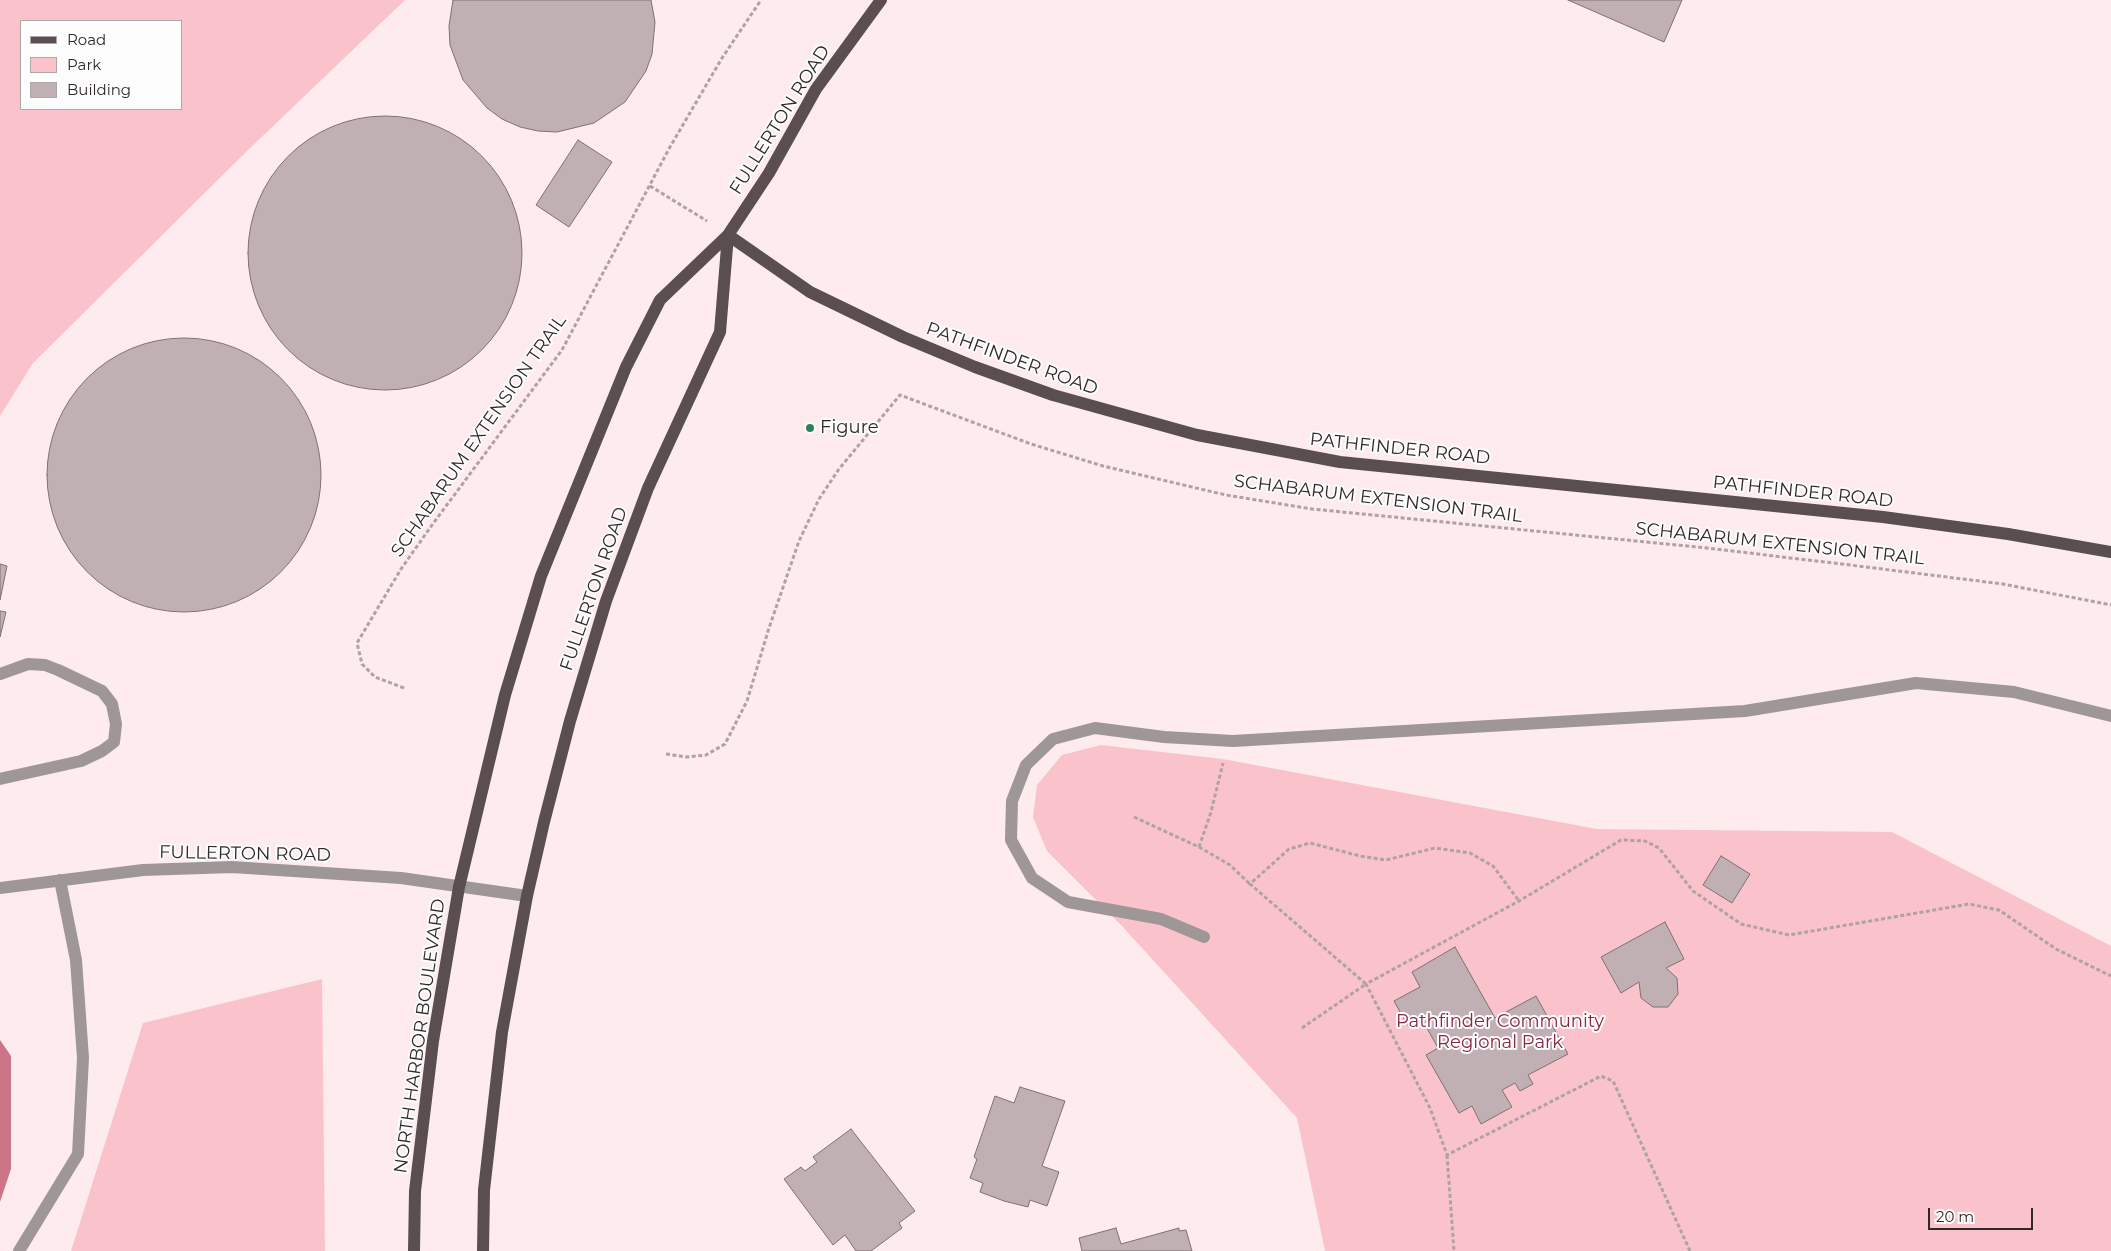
<!DOCTYPE html>
<style>
body{margin:0}
#map{position:relative;width:2111px;height:1251px;overflow:hidden;background:#fdebed;font-family:Montserrat,sans-serif}
canvas{display:block}
.legend{position:absolute;left:20px;top:20px;width:162px;height:90px;box-sizing:border-box;background:#fdfdfd;border:1px solid #aba8a8;margin:0;padding:6px 9px;list-style:none;font-size:15px;color:#2f2829}
.legend li{display:flex;align-items:center;gap:10px;height:25px}
.legend b{width:25px;border:1px solid #aba8a8}
.scale{position:absolute;left:1928px;top:1208px;width:105px;height:22px;box-sizing:border-box;border:2px solid #2f2829;border-top:0;padding-left:6px;font-size:15px;line-height:18px;white-space:nowrap;color:#2f2829;-webkit-text-stroke:4px #fdfdfd;paint-order:stroke}
</style>
<div id="map">
<canvas width="2111" height="1251"></canvas>
<ul class="legend">
<li><b style="height:6px;background:#5a4e50"></b>Road</li>
<li><b style="height:14px;background:#fac3cc"></b>Park</li>
<li><b style="height:14px;background:#c1b0b3"></b>Building</li>
</ul>
<div class="scale">20 m</div>
</div>
<script>
const ctx = document.querySelector('canvas').getContext('2d');
ctx.lineJoin = 'round';
function fill(path, color) { ctx.fillStyle = color; ctx.fill(path, 'evenodd'); }
const poly = rows => new Path2D(rows.map(r => 'M' + r).join(''));
function trace(path, color, width, dash) { ctx.strokeStyle = color; ctx.lineWidth = width; ctx.lineCap = dash ? 'butt' : 'round'; ctx.setLineDash(dash || []); ctx.stroke(path); }
function label(font, color, halo, rows, align = 'center') {
  ctx.font = font + ' Montserrat,sans-serif'; ctx.lineWidth = 4; ctx.setLineDash([]); ctx.textBaseline = 'middle'; ctx.strokeStyle = halo; ctx.fillStyle = color; for (const [text, x, y, turn = 0] of rows) {
    ctx.save(); ctx.translate(x, y); ctx.rotate((+turn || 0) * Math.PI / 180); ctx.textAlign = isNaN(turn) ? turn : align; if (halo) ctx.strokeText(text, 0, 0); ctx.fillText(text, 0, 0); ctx.restore();
  }
}
const green = poly([
 [0,0,405,0,247,151,33,363,0,416],
 [21,21,181,21,181,109,21,109],
 [1101,745,1223,759,1597,829,1892,832,2111,946,2111,1251,1325,1251,1297,1118,1122,926,1047,851,1033,817,1037,785,1062,755],
 [322,979,325,1251,71,1251,143,1023]
]);
const water = poly([
 [0,1040,11,1056,11,1169,0,1202]
]);
const building = poly([
 [453,0,651,0,655,22,652,54,646,71,625,102,594,123,557,132,538,131,520,127,502,119,487,108,463,80,450,45,449,26,453,0],
 [1568,0,1682,0,1664,42,1568,0],
 '248 253a137 137 0 1 1 274 0a137 137 0 1 1-274 0Z',
 [578,140,612,162,569,227,536,205,578,140],
 '47 475a137 137 0 1 1 274 0a137 137 0 1 1-274 0Z',
 [0,564,7,566,0,600,0,564],
 [0,611,6,612,0,637,0,611],
 [1721,856,1750,874,1732,903,1703,885,1721,856],
 [1665,922,1684,959,1666,968,1677,978,1678,994,1668,1007,1653,1007,1641,998,1639,982,1621,993,1601,957,1665,922],
 [1455,947,1495,1018,1536,996,1568,1054,1528,1075,1533,1084,1520,1091,1515,1083,1502,1090,1512,1107,1481,1124,1472,1106,1459,1113,1426,1055,1438,1048,1422,1019,1408,1026,1394,1001,1420,987,1412,972,1455,947],
 [1020,1087,1065,1101,1042,1166,1059,1172,1047,1206,1030,1200,1028,1207,1004,1201,980,1192,983,1183,970,1178,977,1159,974,1157,995,1096,1014,1103,1020,1087],
 [851,1129,915,1211,899,1223,902,1228,871,1251,856,1251,845,1235,833,1245,784,1179,801,1167,805,1171,817,1162,813,1157,851,1129],
 [1116,1228,1121,1244,1179,1228,1179,1231,1186,1230,1192,1251,1082,1251,1079,1238,1116,1228]
]);
const path = poly([
 [650,186,707,221],
 [404,688,375,677,362,664,357,643,401,569,432,525,562,350,670,147,722,58,761,0],
 [666,754,687,757,706,755,725,744,747,701,769,628,799,541,819,499,839,469,900,395,1031,444,1103,466,1226,495,1312,509,1707,548,1850,565,2003,584,2111,605],
 [1134,817,1199,847,1230,865,1250,884],
 [1199,847,1211,812,1223,763],
 [1302,1028,1366,984,1250,884,1289,849,1310,843,1360,856,1386,860,1435,848,1470,853,1493,866,1519,901],
 [1447,1155,1454,1251],
 [1690,1251,1613,1081,1601,1076,1447,1155,1430,1108,1366,984,1519,901,1621,840,1645,841,1659,848,1693,891,1741,924,1789,935,1969,904,1999,910,2056,949,2111,976]
]);
const minor = poly([
 [0,674,28,664,45,665,58,670,102,691,112,704,116,724,114,742,102,751,81,761,0,779],
 [0,888,143,870,232,867,401,878,527,896],
 [1204,937,1161,919,1068,902,1032,878,1011,840,1012,801,1026,765,1053,739,1095,728,1164,737,1233,741,1745,711,1916,683,2014,692,2111,716],
 [19,1251,78,1154,83,1058,76,960,60,880]
]);
const major = poly([
 [728,235,810,292,903,337,975,367,1053,395,1197,435,1340,462,1883,517,2008,534,2111,552],
 [414,1251,415,1191,433,1041,459,887,505,695,541,576,626,367,660,300,728,235,769,173,816,89,881,0],
 [483,1251,484,1190,502,1032,527,896,544,822,570,721,606,601,648,488,720,332,728,235]
]);
const markers = [
 [810,428,5,"#2d8357"]
];
const streetNames = [
 ["FULLERTON ROAD",780,120,-58],
 ["PATHFINDER ROAD",1012,359,20],
 ["SCHABARUM EXTENSION TRAIL",479,436,-55],
 ["PATHFINDER ROAD",1400,449,6],
 ["PATHFINDER ROAD",1803,492,6],
 ["SCHABARUM EXTENSION TRAIL",1378,499,7],
 ["SCHABARUM EXTENSION TRAIL",1780,544,6],
 ["FULLERTON ROAD",594,589,-71],
 ["FULLERTON ROAD",245,854,1],
 ["NORTH HARBOR BOULEVARD",420,1036,-82]
];
const poiNames = [
 ["Figure",820,428]
];
const parkNames = [
 ["Pathfinder Community",1500,1022],
 ["Regional Park",1500,1043]
];
fill(green, '#fac3cc');
fill(water, '#cc7587');
fill(building, '#c1b0b3');
trace(building, '#807073', 1);
trace(path, '#b0a2a4', 3, [4, 2.5]);
trace(minor, '#9e9697', 12);
trace(major, '#5a4e50', 12);
for (const [x, y, r, color] of markers) { const dot = new Path2D(); dot.arc(x, y, r, 0, 2 * Math.PI); ctx.fillStyle = color; ctx.fill(dot); trace(dot, '#fdfdfd', 2); }
label('18px', '#2f2829', '#fdfdfd', streetNames);
label('18px', '#2f2829', '#fdfdfd', poiNames, 'left');
label('18px', '#8c2443', '#fdfdfd', parkNames);
</script>
